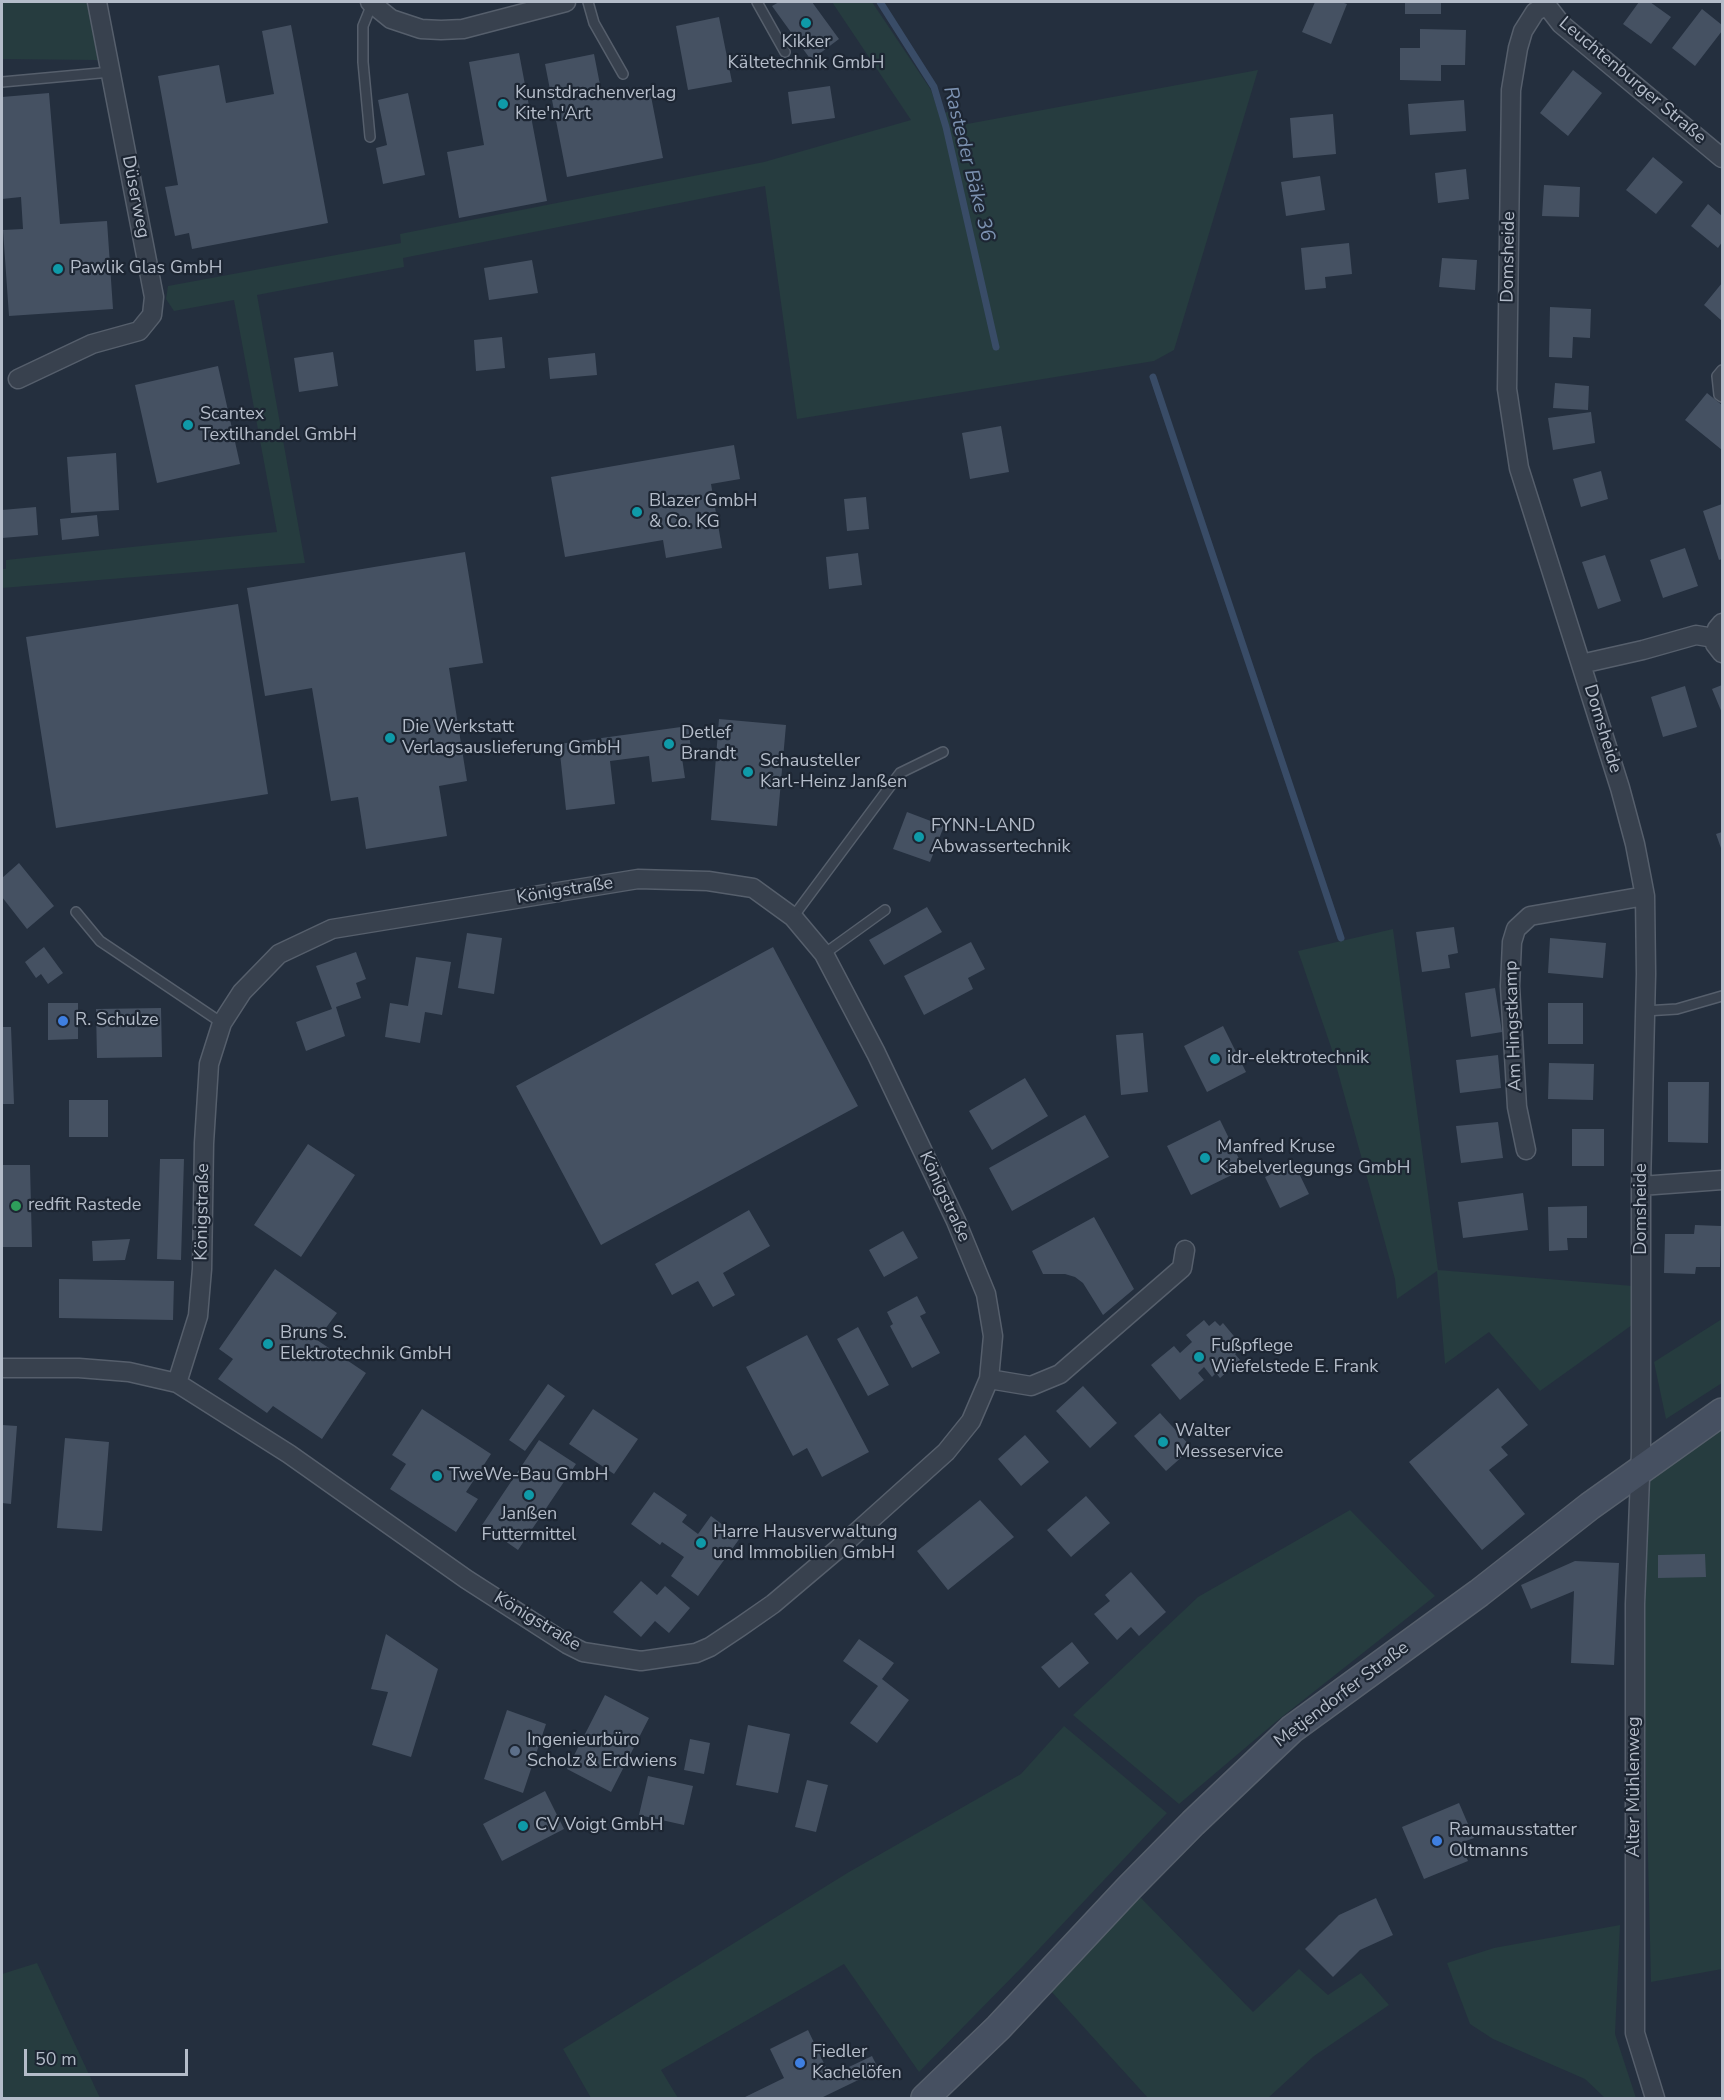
<!DOCTYPE html>
<meta charset="utf-8">
<style>
body{margin:0}
#map{position:relative;width:1724px;height:2100px;overflow:hidden;background:#242f3e;font-family:"Nunito Sans",sans-serif}
canvas{display:block}
.frame{position:absolute;inset:0;border:3px solid #b4bcc9;pointer-events:none}
.scale{position:absolute;left:24px;top:2049px;width:164px;height:27px;box-sizing:border-box;border:3px solid #b4bcc9;border-top:0;padding-left:8px;font-size:18px;line-height:21px;white-space:nowrap;color:#b4bcc9;-webkit-text-stroke:4px #1d2633;paint-order:stroke}
</style>
<div id="map">
<canvas width="1724" height="2100"></canvas>
<div class="frame"></div>
<div class="scale">50 m</div>
</div>
<script>
const ctx = document.querySelector('canvas').getContext('2d');
ctx.lineJoin = 'round';
function fill(path, color) { ctx.fillStyle = color; ctx.fill(path, 'evenodd'); }
const poly = rows => new Path2D(rows.map(r => 'M' + r).join(''));
function trace(path, color, width, dash) { ctx.strokeStyle = color; ctx.lineWidth = width; ctx.lineCap = dash ? 'butt' : 'round'; ctx.setLineDash(dash || []); ctx.stroke(path); }
function label(font, color, halo, rows, align = 'center') {
  ctx.font = font + ' "Nunito Sans",sans-serif'; ctx.lineWidth = 4.5; ctx.setLineDash([]); ctx.textBaseline = 'middle'; ctx.strokeStyle = halo; ctx.fillStyle = color; for (const [text, x, y, turn = 0] of rows) {
    ctx.save(); ctx.translate(x, y); ctx.rotate((+turn || 0) * Math.PI / 180); ctx.textAlign = isNaN(turn) ? turn : align; if (halo) ctx.strokeText(text, 0, 0); ctx.fillText(text, 0, 0); ctx.restore();
  }
}
const green = poly([
 [2,2,87,2,98,60,2,59],
 [832,2,872,2,931,90,939,114,948,112,951,127,1258,70,1174,350,1154,361,797,419,765,186,403,258,404,267,257,295,305,563,2,588,2,569,6,569,6,560,277,532,234,300,174,311,166,299,168,286,401,243,400,234,764,162,911,120],
 [1393,929,1438,1270,1633,1286,1632,1325,1540,1391,1489,1332,1445,1364,1437,1271,1397,1299,1395,1279,1331,1047,1298,951],
 [1722,1319,1722,1383,1666,1419,1654,1362],
 [1722,1422,1722,1969,1651,1982,1642,1606,1648,1479],
 [1350,1510,1435,1596,1278,1720,1179,1804,1073,1715,1198,1597],
 [1064,1726,1167,1813,1023,1966,919,2072,844,1964,661,2070,678,2098,591,2098,563,2049,849,1872,1021,1774],
 [1140,1897,1253,2012,1299,1969,1328,1995,1361,1973,1389,2005,1314,2056,1268,2098,1148,2098,1050,1990],
 [1620,1925,1615,2034,1636,2098,1605,2098,1585,2079,1493,2039,1470,2024,1447,1963,1494,1948],
 [37,1963,100,2098,2,2098,2,1974]
]);
const stream = poly([
 [880,2,934,87,946,127,996,347],
 [1153,377,1341,938]
]);
const building = poly([
 [779,2,812,2,839,39,811,60,772,6],
 [1315,2,1341,2,1347,4,1331,44,1302,32],
 [1405,2,1441,2,1441,14,1405,14],
 [1639,2,1650,2,1671,17,1651,44,1623,24],
 [1702,9,1722,25,1722,31,1695,66,1672,48],
 [719,17,732,82,688,90,676,26],
 [291,25,328,223,192,249,189,233,175,236,165,187,178,185,158,76,219,65,226,103,274,94,262,31],
 [1420,29,1466,30,1465,65,1441,65,1441,81,1400,80,1400,48,1420,48],
 [519,53,547,201,459,218,447,152,484,145,469,62],
 [594,54,603,100,650,91,663,158,567,177,545,64],
 [1573,70,1602,93,1568,136,1540,113],
 [830,86,835,118,792,124,788,92],
 [49,93,60,224,107,221,113,309,9,316,3,230,23,229,21,197,2,199,2,97],
 [408,93,425,175,383,184,376,148,387,145,378,100],
 [1464,100,1466,131,1410,135,1408,104],
 [1333,114,1336,154,1293,158,1290,118],
 [1653,157,1683,182,1656,214,1626,190],
 [1466,169,1469,199,1438,203,1435,173],
 [1320,176,1325,210,1286,216,1281,182],
 [1544,185,1580,187,1579,217,1542,216],
 [1708,204,1722,216,1722,242,1718,248,1691,226],
 [1349,243,1352,274,1325,277,1326,288,1305,290,1301,248],
 [1442,258,1477,260,1475,290,1439,287],
 [532,260,538,293,489,300,484,268],
 [1722,283,1722,321,1704,305],
 [1550,307,1591,309,1590,338,1573,337,1572,358,1549,357],
 [502,337,505,368,476,371,474,340],
 [333,352,338,386,299,392,294,358],
 [595,353,597,375,550,379,548,358],
 [218,366,240,464,157,483,135,385],
 [1555,383,1589,386,1588,410,1553,408],
 [1707,393,1722,405,1722,450,1685,420],
 [1591,412,1595,443,1553,450,1548,418],
 [1001,426,1009,472,970,479,962,433],
 [734,445,740,479,711,484,722,548,666,558,663,540,565,557,551,477],
 [116,453,119,510,71,513,67,457],
 [1601,471,1608,499,1581,507,1573,479],
 [866,497,869,529,847,531,844,499],
 [1722,504,1722,559,1719,560,1703,511],
 [36,507,38,535,2,538,2,510],
 [97,515,99,536,62,540,60,519],
 [1685,548,1698,586,1663,598,1650,560],
 [465,552,483,663,449,668,467,781,439,786,447,836,366,849,358,797,331,801,312,688,265,696,247,588],
 [858,553,862,585,829,589,826,557],
 [1605,555,1621,601,1598,609,1582,562],
 [238,604,268,794,56,828,26,637],
 [1722,685,1722,713,1712,689],
 [1685,686,1697,727,1663,737,1651,697],
 [719,719,786,725,777,826,711,820],
 [688,726,692,757,682,758,685,778,652,782,649,756,610,761,615,804,566,810,559,744],
 [907,812,944,826,930,862,893,849],
 [1722,832,1722,851,1716,834],
 [19,863,54,906,27,929,2,897,2,878],
 [927,907,942,932,884,965,869,940],
 [1454,927,1458,953,1448,955,1450,968,1422,972,1416,932],
 [467,933,502,938,494,994,458,988],
 [1550,938,1606,943,1603,978,1548,973],
 [971,942,985,969,968,978,973,989,924,1015,904,976],
 [44,947,63,973,48,984,41,974,36,978,25,962],
 [773,947,858,1106,601,1245,516,1086],
 [356,952,366,979,356,983,361,998,336,1007,345,1036,306,1051,296,1022,332,1009,316,966],
 [416,957,451,962,442,1015,425,1012,420,1043,385,1037,390,1003,408,1006],
 [1495,988,1502,1032,1471,1037,1465,993],
 [48,1003,78,1003,78,1039,48,1040],
 [1548,1003,1583,1003,1583,1044,1548,1044],
 [161,1008,162,1057,97,1058,96,1009],
 [1223,1026,1246,1072,1207,1092,1184,1046],
 [2,1027,11,1027,14,1104,2,1104],
 [1143,1033,1148,1092,1121,1095,1116,1035],
 [1498,1055,1501,1088,1460,1093,1456,1060],
 [1549,1063,1594,1064,1593,1100,1548,1099],
 [1025,1078,1048,1116,992,1150,969,1111],
 [1668,1082,1709,1082,1708,1143,1668,1142],
 [69,1100,108,1100,108,1137,69,1137],
 [1085,1115,1109,1157,1012,1211,989,1168],
 [1220,1120,1244,1169,1191,1195,1167,1146],
 [1498,1122,1503,1158,1461,1163,1456,1126],
 [1572,1129,1604,1129,1604,1166,1572,1166],
 [308,1144,355,1175,301,1257,254,1225],
 [160,1159,184,1159,181,1260,157,1259],
 [1294,1163,1309,1194,1280,1208,1265,1177],
 [2,1165,30,1165,32,1247,2,1247],
 [1523,1193,1528,1230,1463,1238,1458,1202],
 [1587,1206,1587,1238,1567,1238,1568,1250,1549,1251,1548,1207],
 [749,1210,770,1246,723,1273,735,1295,713,1307,698,1281,672,1295,655,1264],
 [1094,1217,1134,1289,1103,1315,1083,1283,1075,1277,1065,1274,1043,1274,1032,1251],
 [1695,1225,1721,1226,1720,1267,1696,1267,1695,1274,1664,1273,1665,1234,1694,1234],
 [903,1231,918,1258,884,1277,869,1250],
 [130,1239,125,1260,93,1261,92,1241],
 [275,1269,337,1313,317,1340,366,1373,322,1439,273,1406,267,1413,218,1379,233,1359,219,1349],
 [59,1279,174,1281,173,1320,59,1318],
 [917,1296,926,1313,920,1316,940,1353,912,1368,890,1326,893,1324,887,1312],
 [1204,1320,1209,1326,1215,1321,1220,1326,1223,1323,1243,1347,1235,1354,1240,1360,1220,1378,1216,1373,1212,1377,1204,1367,1198,1373,1204,1380,1180,1400,1151,1365,1174,1346,1180,1353,1192,1342,1186,1335],
 [858,1327,889,1385,868,1396,837,1339],
 [807,1335,869,1452,822,1477,807,1448,793,1456,746,1367],
 [548,1384,565,1396,525,1451,509,1440],
 [1083,1386,1117,1423,1090,1448,1056,1411],
 [1498,1388,1528,1425,1501,1447,1508,1455,1489,1470,1525,1514,1482,1550,1409,1462],
 [422,1409,491,1454,466,1492,478,1499,456,1532,390,1489,406,1464,392,1455],
 [593,1409,638,1439,614,1474,569,1444],
 [1160,1413,1192,1448,1166,1471,1134,1436],
 [2,1425,17,1426,11,1504,2,1503],
 [1025,1435,1049,1462,1021,1486,998,1459],
 [65,1438,109,1442,102,1531,57,1528],
 [539,1440,576,1464,518,1550,482,1525],
 [654,1492,687,1515,682,1522,698,1534,711,1516,740,1538,698,1596,671,1576,684,1557,662,1542,660,1545,631,1524],
 [1086,1496,1110,1523,1071,1557,1047,1530],
 [980,1500,1014,1537,948,1590,917,1551],
 [1705,1554,1706,1577,1658,1578,1658,1555],
 [1575,1561,1619,1563,1614,1665,1571,1663,1574,1591,1531,1609,1521,1585],
 [1131,1572,1166,1612,1139,1636,1131,1627,1117,1640,1094,1614,1110,1601,1105,1595],
 [641,1581,657,1595,665,1586,690,1608,669,1633,655,1621,641,1637,613,1612],
 [386,1634,438,1669,411,1757,372,1745,388,1692,371,1689],
 [859,1639,894,1663,882,1679,909,1700,877,1743,850,1723,878,1686,843,1661],
 [1072,1642,1089,1663,1059,1688,1041,1667],
 [605,1695,649,1718,611,1792,567,1769],
 [507,1710,546,1724,523,1793,484,1779],
 [748,1725,790,1734,778,1793,736,1785],
 [690,1739,710,1743,704,1774,684,1770],
 [648,1776,693,1786,684,1825,639,1815],
 [807,1780,828,1785,816,1832,795,1827],
 [545,1791,564,1829,502,1861,483,1824],
 [1459,1803,1474,1838,1460,1843,1468,1861,1424,1879,1402,1827],
 [1376,1898,1393,1935,1360,1950,1333,1977,1305,1949,1339,1915],
 [808,2030,830,2076,872,2056,879,2070,821,2098,743,2098,784,2078,770,2049]
]);
const lane = poly([
 [588,2,594,23,623,74],
 [757,2,785,52],
 [2,82,111,72],
 [370,137,363,62,363,26,372,4],
 [1722,370,1717,376,1719,395,1722,397],
 [76,912,100,941,222,1023],
 [793,917,900,773,943,752],
 [824,954,885,910],
 [1645,1011,1677,1009,1722,996]
]);
const street = poly([
 [370,2,391,19,421,29,441,30,463,29,566,2],
 [1544,2,1561,24,1722,158],
 [1546,5,1535,12,1523,31,1518,48,1511,90,1507,389,1519,468,1620,788,1635,844,1645,896,1646,974,1641,1186,1641,1452,1635,1604,1635,2033,1655,2098],
 [18,379,92,344,139,331,152,315,154,297,97,2],
 [1722,623,1717,629,1714,638,1715,644,1722,653],
 [1581,664,1643,650,1696,635,1714,638],
 [1526,1150,1517,1107,1510,986,1512,942,1516,929,1530,916,1645,896],
 [1641,1186,1722,1180],
 [2,1368,79,1368,129,1372,177,1383,289,1454,466,1579,567,1644,583,1652,641,1661,696,1653,710,1647,740,1627,773,1604,838,1549,946,1452,971,1421,989,1379,993,1336,986,1294,956,1221,876,1053,824,954,793,917,753,888,708,881,638,879,332,929,279,954,242,992,222,1023,209,1064,204,1143,202,1269,198,1316,177,1383],
 [989,1379,1031,1386,1060,1374,1182,1268,1185,1250]
]);
const secondary = poly([
 [925,2098,998,2028,1129,1888,1193,1823,1292,1729,1479,1593,1590,1506,1722,1412]
]);
const markers = [
 [806,23,6,"#0f9aa8"],
 [503,104,6,"#0f9aa8"],
 [58,269,6,"#0f9aa8"],
 [188,425,6,"#0f9aa8"],
 [637,512,6,"#0f9aa8"],
 [390,738,6,"#0f9aa8"],
 [669,744,6,"#0f9aa8"],
 [748,772,6,"#0f9aa8"],
 [919,837,6,"#0f9aa8"],
 [63,1021,6,"#3f7fe0"],
 [1215,1059,6,"#0f9aa8"],
 [1205,1158,6,"#0f9aa8"],
 [16,1206,6,"#2e9e5b"],
 [268,1344,6,"#0f9aa8"],
 [1199,1357,6,"#0f9aa8"],
 [1163,1442,6,"#0f9aa8"],
 [437,1476,6,"#0f9aa8"],
 [529,1495,6,"#0f9aa8"],
 [701,1543,6,"#0f9aa8"],
 [515,1751,6,"#5c6f8a"],
 [523,1826,6,"#0f9aa8"],
 [1437,1841,6,"#3f7fe0"],
 [800,2063,6,"#3f7fe0"]
];
const poiNames = [
 ["Kikker",806,43,"center"],
 ["Kältetechnik GmbH",806,64,"center"],
 ["Kunstdrachenverlag",515,94],
 ["Kite'n'Art",515,115],
 ["Pawlik Glas GmbH",70,269],
 ["Scantex",200,415],
 ["Textilhandel GmbH",200,436],
 ["Blazer GmbH",649,502],
 ["& Co. KG",649,523],
 ["Die Werkstatt",402,728],
 ["Verlagsauslieferung GmbH",402,749],
 ["Detlef",681,734],
 ["Brandt",681,755],
 ["Schausteller",760,762],
 ["Karl-Heinz Janßen",760,783],
 ["FYNN-LAND",931,827],
 ["Abwassertechnik",931,848],
 ["R. Schulze",75,1021],
 ["idr-elektrotechnik",1227,1059],
 ["Manfred Kruse",1217,1148],
 ["Kabelverlegungs GmbH",1217,1169],
 ["redfit Rastede",28,1206],
 ["Bruns S.",280,1334],
 ["Elektrotechnik GmbH",280,1355],
 ["Fußpflege",1211,1347],
 ["Wiefelstede E. Frank",1211,1368],
 ["Walter",1175,1432],
 ["Messeservice",1175,1453],
 ["TweWe-Bau GmbH",449,1476],
 ["Janßen",529,1515,"center"],
 ["Futtermittel",529,1536,"center"],
 ["Harre Hausverwaltung",713,1533],
 ["und Immobilien GmbH",713,1554],
 ["Ingenieurbüro",527,1741],
 ["Scholz & Erdwiens",527,1762],
 ["CV Voigt GmbH",535,1826],
 ["Raumausstatter",1449,1831],
 ["Oltmanns",1449,1852],
 ["Fiedler",812,2053],
 ["Kachelöfen",812,2074]
];
const streetNames = [
 ["Leuchtenburger Straße",1632,81,40],
 ["Düserweg",135,197,79],
 ["Domsheide",1509,257,-89],
 ["Domsheide",1602,729,73],
 ["Königstraße",565,891,-9],
 ["Am Hingstkamp",1514,1026,-92],
 ["Königstraße",944,1197,65],
 ["Domsheide",1642,1209,-90],
 ["Königstraße",203,1212,-89],
 ["Königstraße",537,1622,31],
 ["Metjendorfer Straße",1342,1695,-37],
 ["Alter Mühlenweg",1635,1787,-90]
];
const waterNames = [
 ["Rasteder Bäke 36",968,164,76]
];
fill(green, '#263c3f');
trace(stream, '#394c67', 7);
fill(building, '#455162');
trace(lane, '#565f6c', 12);
trace(street, '#565f6c', 21);
trace(secondary, '#565f6c', 30);
trace(lane, '#38414e', 9);
trace(street, '#38414e', 18);
trace(secondary, '#465061', 27);
for (const [x, y, r, color] of markers) { const dot = new Path2D(); dot.arc(x, y, r, 0, 2 * Math.PI); ctx.fillStyle = color; ctx.fill(dot); trace(dot, '#1d2633', 2); }
label('18px', '#b4bcc9', '#1d2633', poiNames, 'left');
label('18px', '#b4bcc9', '#1d2633', streetNames);
label('italic 20px', '#7c92b1', '#1d2633', waterNames);
</script>
